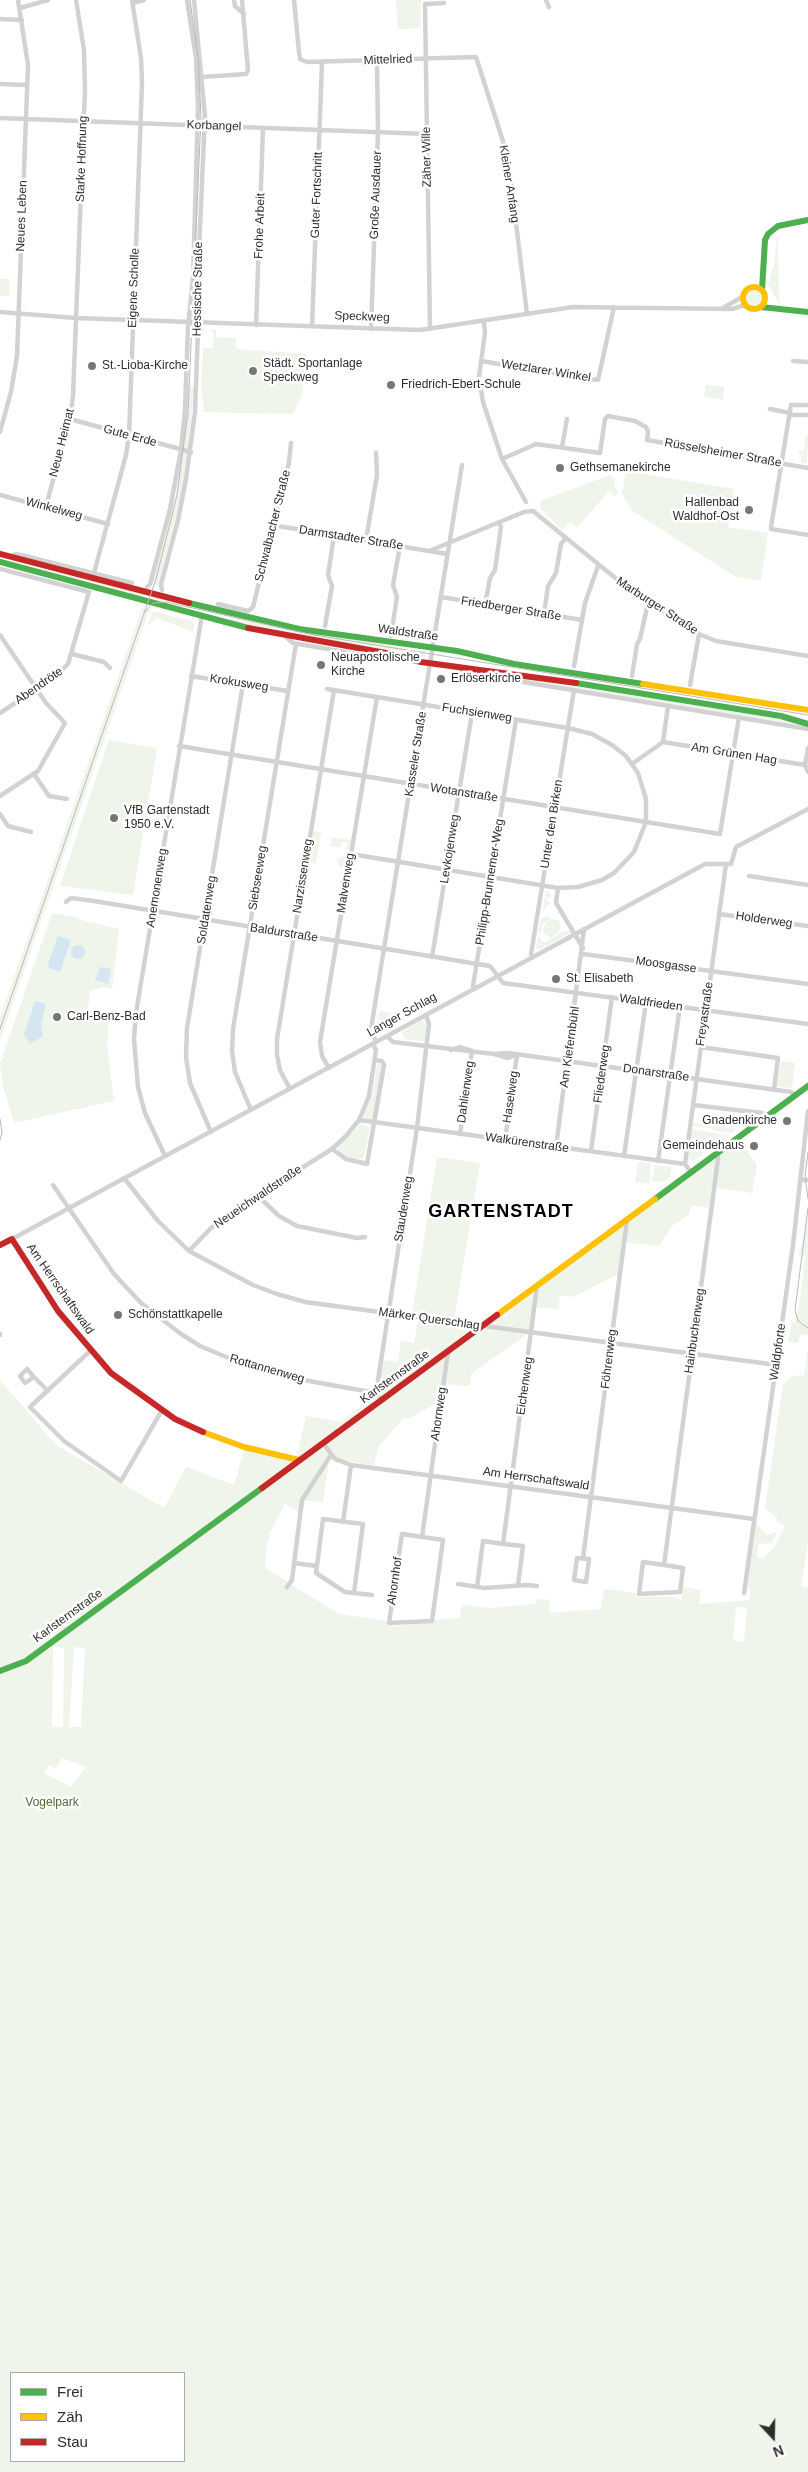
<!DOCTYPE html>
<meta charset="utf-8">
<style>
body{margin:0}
#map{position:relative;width:808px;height:2472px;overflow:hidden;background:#fff;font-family:Arial,sans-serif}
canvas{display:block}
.legend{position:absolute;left:10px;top:2372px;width:175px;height:90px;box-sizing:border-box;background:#fff;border:1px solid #ababab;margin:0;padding:6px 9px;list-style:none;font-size:15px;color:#2d2d2d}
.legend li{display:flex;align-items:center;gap:10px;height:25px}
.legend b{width:25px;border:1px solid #ababab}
.north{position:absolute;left:748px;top:2412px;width:50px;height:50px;-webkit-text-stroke:4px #fff;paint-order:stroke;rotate:159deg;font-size:14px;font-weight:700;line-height:20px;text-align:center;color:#2d2d2d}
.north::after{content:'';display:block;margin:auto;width:18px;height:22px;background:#2d2d2d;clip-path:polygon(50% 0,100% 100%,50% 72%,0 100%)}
</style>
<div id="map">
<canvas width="808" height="2472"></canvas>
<ul class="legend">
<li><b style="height:6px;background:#4caf50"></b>Frei</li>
<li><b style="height:6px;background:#ffc107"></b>Zäh</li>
<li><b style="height:6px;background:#c62828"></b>Stau</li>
</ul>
<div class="north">N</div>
</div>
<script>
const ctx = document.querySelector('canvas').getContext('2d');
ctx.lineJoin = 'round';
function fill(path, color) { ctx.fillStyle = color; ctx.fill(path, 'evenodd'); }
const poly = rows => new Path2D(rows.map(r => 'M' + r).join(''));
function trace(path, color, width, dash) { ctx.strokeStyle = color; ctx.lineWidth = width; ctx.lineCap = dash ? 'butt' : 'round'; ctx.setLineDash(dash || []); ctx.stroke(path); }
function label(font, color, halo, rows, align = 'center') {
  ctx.font = font + ' Arial,sans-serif'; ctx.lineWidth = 5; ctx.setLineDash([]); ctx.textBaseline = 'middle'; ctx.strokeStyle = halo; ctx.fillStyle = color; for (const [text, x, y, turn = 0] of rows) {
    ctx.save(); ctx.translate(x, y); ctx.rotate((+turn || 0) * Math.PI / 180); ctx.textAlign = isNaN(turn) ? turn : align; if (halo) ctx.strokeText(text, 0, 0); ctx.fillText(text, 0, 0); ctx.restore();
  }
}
const green = poly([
 [396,0,428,0,421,1,420,28,398,29],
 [777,236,778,237,779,304,768,284,774,263],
 [0,279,10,279,9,296,0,296],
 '746 298a8 8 0 1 1 16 0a8 8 0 1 1-16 0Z',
 [210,330,216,330,216,337,236,338,236,349,307,354,302,395,293,414,204,412,201,388,203,348,213,348,214,332],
 [188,384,194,388,189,446,181,496,158,585,152,583,176,495,183,445],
 [706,385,725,387,723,400,704,397],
 [808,435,807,463,801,463,802,455,799,454,799,451,804,451,805,436],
 [626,471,734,489,728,527,768,533,761,581,734,576,633,511,622,494],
 [610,475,615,479,614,485,618,493,615,496,609,491,577,528,570,522,562,530,541,509,540,503,543,500],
 [0,558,144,594,143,597,0,560],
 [142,608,149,610,0,1040,0,1018],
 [153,611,191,621,194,625,193,632,157,618,147,626],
 [235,615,287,629,375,642,414,651,425,651,426,657,232,622,229,620],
 [457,668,781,719,808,727,465,671],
 [109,740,157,748,133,895,60,886],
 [313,831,321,832,316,864,308,862],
 [332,837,351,840,349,849,346,849,347,842,342,842,340,847,330,847],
 '337.5 862a5.5 5.5 0 1 1 11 0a5.5 5.5 0 1 1-11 0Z',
 [546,891,549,891,551,896,550,898,546,898,547,901,552,903,547,906,542,914],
 [52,913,77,917,77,919,119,929,112,989,102,987,90,991,87,1015,109,1019,107,1047,114,1101,14,1123,3,1086,0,1064],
 [549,916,550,919,558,920,561,925,559,932,551,938,543,933,543,928,549,919,543,924,541,933,538,932,541,918],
 [564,931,570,931,571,933,539,950,536,948,538,936,544,943],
 [379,1011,406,1015,406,1019,387,1029,378,1017],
 [422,1020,427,1026,425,1041,404,1039,402,1032],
 [781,1061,795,1063,792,1088,777,1086],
 [377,1063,383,1066,373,1120,366,1119,363,1115,373,1093],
 [693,1123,736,1129,731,1133,715,1131,710,1128,693,1127],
 [361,1124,370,1127,364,1158,355,1160,339,1153,338,1147],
 [692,1129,719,1134,718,1140,721,1134,729,1135,693,1161,688,1159],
 [740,1140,757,1165,752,1193,712,1187,709,1208,691,1206,689,1215,672,1226,659,1246,622,1242,618,1274,573,1297,560,1295,558,1309,533,1307,530,1332,471,1374,470,1386,441,1384,439,1402,410,1418,404,1418,378,1447,374,1465,329,1459,323,1502,300,1500,299,1512,285,1504,269,1534,271,1535,267,1542,265,1568,339,1614,388,1621,391,1626,433,1623,435,1620,459,1618,462,1605,489,1608,536,1604,537,1599,550,1600,549,1613,601,1609,604,1589,636,1593,636,1597,676,1597,681,1600,683,1587,701,1590,699,1604,749,1600,751,1591,747,1586,756,1523,767,1535,777,1532,772,1543,758,1544,757,1558,762,1559,774,1548,785,1526,777,1522,777,1518,765,1508,783,1384,792,1376,804,1375,808,1349,808,1543,801,1587,808,1587,808,2472,0,2472,0,1380,56,1445,164,1508,186,1467,234,1485,244,1450,296,1459,306,1416,341,1422,378,1393,383,1360,398,1362,401,1341,414,1343,418,1320,482,1329],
 [736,1607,747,1608,744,1642,733,1640],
 [53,1647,64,1648,63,1727,52,1727],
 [74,1647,85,1648,81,1727,69,1727],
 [62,1758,86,1767,71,1787,44,1773,49,1765,55,1769],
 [11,2373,184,2373,184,2461,11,2461],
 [437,1157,480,1163,454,1320,412,1314],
 [638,1162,651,1163,649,1184,635,1182],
 [655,1165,672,1167,670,1177,663,1182,652,1181],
 [808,1218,808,1335,800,1335,798,1343,788,1342,792,1322,795,1322,799,1308,805,1256,799,1255]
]);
const water = poly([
 [58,936,71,940,60,972,47,967],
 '71 952a7 7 0 1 1 14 0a7 7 0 1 1-14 0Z',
 [100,967,111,969,108,984,95,980],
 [35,1001,46,1004,41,1024,43,1036,30,1044,24,1034]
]);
const street = poly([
 [234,0,235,6,244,14],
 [294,0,299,52,300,59,307,62,476,57,508,157,527,314],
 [546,0,549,7],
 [133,3,144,0],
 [20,8,48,0],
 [0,19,22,20],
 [202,77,246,74,248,70,242,0],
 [0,84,27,85],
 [0,118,427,134],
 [723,308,742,297],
 [0,312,76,318,420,330,573,307,732,309,745,305],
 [484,322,485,333,479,377,483,402,502,459,526,502],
 [256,325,263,128],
 [312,326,322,63],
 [371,329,378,132,377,61],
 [430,329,425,4,444,3],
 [481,361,598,380,614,307],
 [793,361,808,362],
 [808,405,791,405,771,527,771,529,808,535],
 [770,409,790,413],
 [790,415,808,415],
 [70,419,191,452],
 [0,432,11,392,17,356,28,65,18,0],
 [562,447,567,419],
 [502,459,536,444,600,453,605,419,608,416,635,421,646,427,648,432,647,440,808,468],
 [0,495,108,524],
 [46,506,70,419,73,396,85,90,84,50,76,0],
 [272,525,447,554],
 [366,540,377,475,376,453],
 [429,551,524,512,533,511,624,585,699,634,716,641,808,656],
 [11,556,16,554,25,556,132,583],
 [0,569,89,592,68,664,56,676,0,713],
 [94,573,126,455,129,436,142,83,141,58,132,0],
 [147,587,150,584,170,509,181,450,185,410,188,326,193,278,198,106,196,58,187,0],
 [162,590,161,584,178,520,186,479,195,412,198,330,197,294,205,116,194,0],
 [441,597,582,620],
 [218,604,248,611,253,607,289,462,291,443],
 [485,605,490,578,495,570,501,527,499,523],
 [544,614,548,586,556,573,561,544,565,539],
 [325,626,332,586,328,575,334,536],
 [0,635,46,703,65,723,38,771,0,796],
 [391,636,397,597,393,585,400,546],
 [286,637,293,643,386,659,396,656],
 [72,654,104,662,110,668],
 [454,666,463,672,808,729],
 [574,666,585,603,598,566],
 [191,676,288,691],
 [632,676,637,644,640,639,648,603],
 [690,685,699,634],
 [327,689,568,728,592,734,612,745,626,756,638,773,646,799,646,822,634,852,614,873,602,880,578,887,558,888,351,854],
 [663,742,805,765],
 [179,746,720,834,739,717],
 [808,748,805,765,808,772],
 [632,764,663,742,668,706],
 [34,774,49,796,67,799],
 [0,814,8,826,31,832],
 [749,876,808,885],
 [558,888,556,903,583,948],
 [66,902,71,898,94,901,490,966,503,983,808,1024],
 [719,914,808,926],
 [583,954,808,984],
 [432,957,472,713],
 [533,957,531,954,574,690],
 [473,986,516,720],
 [387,1036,393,1042,494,1054,508,1058,515,1055],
 [376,1042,371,1029,462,465],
 [701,1047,778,1058,774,1089],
 [451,1050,459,1047,472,1051],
 [494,1054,508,1053,791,1092,795,1095],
 [329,1068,322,1056,320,1042,377,697],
 [290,1089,280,1070,277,1055,277,1039,334,690],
 [693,1105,762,1113,765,1118],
 [251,1110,235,1072,232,1051,233,1029,296,644],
 [359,1120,685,1164,691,1172],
 [211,1132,190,1083,186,1057,187,1028,243,684],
 [460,1134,472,1051],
 [505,1140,517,1055],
 [556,1147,584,929],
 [332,1149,346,1159,367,1164,384,1065,382,1061,375,1060],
 [591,1151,612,997],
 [165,1156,145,1113,138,1087,134,1039,136,1013,202,615],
 [624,1156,646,1002],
 [658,1161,680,1006],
 [685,1164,726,864],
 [124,1178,158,1221,189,1251,253,1285,277,1294,305,1302,777,1365],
 [800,1180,808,1180],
 [53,1185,114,1274,141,1303,181,1334,200,1346,248,1366,287,1377,376,1393],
 [258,1196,279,1216,297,1226,357,1238,365,1237],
 [12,1239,705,864,731,864,736,847,808,809],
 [189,1251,211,1228,230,1213,332,1149,346,1136,359,1120,369,1096,376,1050,373,1044],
 [0,1334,0,1335],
 [90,1351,30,1407,64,1441,121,1481,162,1410],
 [34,1377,25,1383,20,1376,27,1369,34,1377,48,1391],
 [382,1401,376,1393,417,1128,429,1024,426,1015],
 [323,1443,335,1459,351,1465,754,1519],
 [343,1522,351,1465],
 [402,1534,443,1540,432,1621,389,1623,402,1534],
 [422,1537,448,1352],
 [577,1558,589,1559,586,1582,574,1580,577,1558],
 [583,1558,627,1220],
 [294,1563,317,1566],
 [664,1565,643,1562,639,1594,680,1592,683,1568,664,1565,718,1159,717,1154],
 [458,1584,485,1588,526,1585,537,1586],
 [518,1585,523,1546,503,1544,537,1286],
 [287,1587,292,1580,302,1500,331,1455],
 [477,1587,483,1541,503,1544],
 [354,1593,363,1524,323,1519,316,1573,345,1592,372,1595],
 [744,1593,793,1245,808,1111]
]);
const fast = poly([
 [762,290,765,240,768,234,778,226,808,220],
 [761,307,808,312],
 [0,562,248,628],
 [189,603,299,629,457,651,514,664,643,684],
 [576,683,781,716,808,724],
 [655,1199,808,1086],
 [0,1671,26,1661,262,1488]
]);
const slow = poly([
 '743 298a11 11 0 1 1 22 0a11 11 0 1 1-22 0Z',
 [643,684,808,710],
 [497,1315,655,1199],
 [203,1432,244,1447,299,1460]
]);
const jam = poly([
 [0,554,189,603],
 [248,628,386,653,421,662,576,683],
 [0,1245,12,1239,58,1311,111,1373,175,1419,203,1432],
 [262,1488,497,1315]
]);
const tram = poly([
 [145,612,153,603,166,602,314,635,808,715],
 [0,1029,156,579,177,495,188,412,201,117,198,57,190,0],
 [0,1119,2,1132,0,1140],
 [808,1152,805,1176,808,1199],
 [808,1208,795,1310,798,1321,808,1328]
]);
const markers = [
 [92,366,5,"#767676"],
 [253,371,5,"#767676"],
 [391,385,5,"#767676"],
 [560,468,5,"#767676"],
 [749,510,5,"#767676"],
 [321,665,5,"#767676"],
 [441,679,5,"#767676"],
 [114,818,5,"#767676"],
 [556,979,5,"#767676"],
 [57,1017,5,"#767676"],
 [787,1121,5,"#767676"],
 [754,1146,5,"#767676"],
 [118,1315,5,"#767676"]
];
const streetNames = [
 ["Mittelried",388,60,-2],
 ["Korbangel",214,126,2],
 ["Zäher Wille",427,157,-91],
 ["Starke Hoffnung",82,159,-88],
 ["Kleiner Anfang",509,184,81],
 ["Guter Fortschritt",317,195,-88],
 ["Große Ausdauer",376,195,-88],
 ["Neues Leben",22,216,-88],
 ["Frohe Arbeit",260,226,-88],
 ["Eigene Scholle",134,288,-88],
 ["Hessische Straße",198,289,-89],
 ["Speckweg",362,317,2],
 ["Wetzlarer Winkel",546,371,9],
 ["Gute Erde",130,436,15],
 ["Neue Heimat",62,443,-76],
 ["Rüsselsheimer Straße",723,453,10],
 ["Winkelweg",54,509,15],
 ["Schwalbacher Straße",273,526,-76],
 ["Darmstadter Straße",351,538,9],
 ["Marburger Straße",657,606,33],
 ["Friedberger Straße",511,609,9],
 ["Waldstraße",408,633,8],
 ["Krokusweg",239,683,9],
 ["Abendröte",39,686,-35],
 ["Fuchsienweg",477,713,9],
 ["Kasseler Straße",416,754,-81],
 ["Am Grünen Hag",734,754,9],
 ["Wotanstraße",464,793,9],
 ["Unter den Birken",552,824,-81],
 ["Levkojenweg",450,849,-81],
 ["Narzissenweg",303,876,-81],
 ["Siebseeweg",258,878,-81],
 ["Philipp-Brunnemer-Weg",490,882,-81],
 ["Malvenweg",346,883,-81],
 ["Anemonenweg",157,888,-81],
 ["Soldatenweg",207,910,-81],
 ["Holderweg",764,920,8],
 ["Baldurstraße",284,933,9],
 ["Moosgasse",666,965,8],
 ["Waldfrieden",651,1003,8],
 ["Freyastraße",705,1014,-82],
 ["Langer Schlag",402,1015,-29],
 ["Am Kiefernbühl",570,1047,-82],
 ["Donarstraße",656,1073,8],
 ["Fliederweg",602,1074,-82],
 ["Dahlienweg",466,1092,-82],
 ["Haselweg",511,1097,-82],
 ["Walkürenstraße",527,1143,8],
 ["Neueichwaldstraße",258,1197,-34],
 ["Staudenweg",404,1209,-81],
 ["Am Herrschaftswald",60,1289,55],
 ["Märker Querschlag",429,1319,8],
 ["Hainbuchenweg",695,1331,-82],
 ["Waldpforte",778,1352,-82],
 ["Föhrenweg",609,1359,-83],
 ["Rottannenweg",267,1369,16],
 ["Karlsternstraße",395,1377,-36],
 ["Eichenweg",525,1386,-82],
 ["Ahornweg",439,1414,-82],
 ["Am Herrschaftswald",536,1479,8],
 ["Ahornhof",395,1581,-82],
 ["Karlsternstraße",68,1616,-36]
];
const poiNames = [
 ["Städt. Sportanlage",263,364],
 ["Speckweg",263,378],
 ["St.-Lioba-Kirche",102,366],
 ["Friedrich-Ebert-Schule",401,385],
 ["Gethsemanekirche",570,468],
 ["Hallenbad",739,503,"right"],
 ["Waldhof-Ost",739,517,"right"],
 ["Neuapostolische",331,658],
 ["Kirche",331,672],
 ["Erlöserkirche",451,679],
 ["VfB Gartenstadt",124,811],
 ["1950 e.V.",124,825],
 ["St. Elisabeth",566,979],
 ["Carl-Benz-Bad",67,1017],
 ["Gnadenkirche",777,1121,"right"],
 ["Gemeindehaus",744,1146,"right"],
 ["Schönstattkapelle",128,1315]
];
const parkNames = [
 ["Vogelpark",52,1803]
];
const districtNames = [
 ["GARTENSTADT",501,1212]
];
fill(green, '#eff5ea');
fill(water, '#d5e6f3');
trace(street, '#d2d2d2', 4.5);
trace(fast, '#4caf50', 6);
trace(slow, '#ffc107', 6);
trace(jam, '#c62828', 6);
trace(tram, '#b9b9b9', 1);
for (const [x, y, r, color] of markers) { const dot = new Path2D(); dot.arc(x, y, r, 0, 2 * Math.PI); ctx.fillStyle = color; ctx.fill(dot); trace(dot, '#fff', 2); }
label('12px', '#2d2d2d', '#fff', streetNames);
label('12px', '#2d2d2d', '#fff', poiNames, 'left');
label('12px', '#4d6c37', '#fff', parkNames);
ctx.letterSpacing = '1px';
label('bold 18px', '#000', '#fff', districtNames);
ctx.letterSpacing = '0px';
</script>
